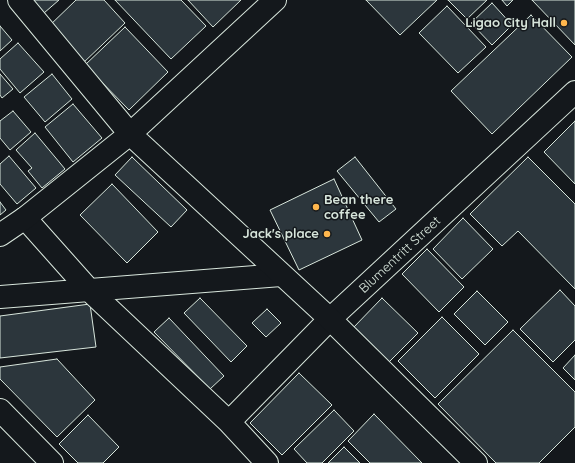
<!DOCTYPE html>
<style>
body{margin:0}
canvas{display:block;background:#14181c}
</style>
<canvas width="575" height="463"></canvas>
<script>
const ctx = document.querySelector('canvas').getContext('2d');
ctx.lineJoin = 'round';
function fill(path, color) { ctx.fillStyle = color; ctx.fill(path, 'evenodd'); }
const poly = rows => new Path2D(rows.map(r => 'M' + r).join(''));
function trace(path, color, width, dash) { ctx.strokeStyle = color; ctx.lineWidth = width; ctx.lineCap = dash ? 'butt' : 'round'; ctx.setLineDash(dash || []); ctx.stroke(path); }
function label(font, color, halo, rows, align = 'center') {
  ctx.font = font + ' Quicksand,sans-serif'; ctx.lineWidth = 3; ctx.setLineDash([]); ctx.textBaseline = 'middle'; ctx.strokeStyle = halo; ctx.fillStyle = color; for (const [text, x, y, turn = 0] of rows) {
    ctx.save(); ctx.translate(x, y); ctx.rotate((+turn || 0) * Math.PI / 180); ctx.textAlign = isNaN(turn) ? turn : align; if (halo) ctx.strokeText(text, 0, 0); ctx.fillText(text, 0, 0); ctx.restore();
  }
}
const building = poly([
 [33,0,59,0,44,13,33,0],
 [76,0,104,0,125,23,81,65,47,28,76,0],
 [115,0,181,0,206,26,171,59,115,0],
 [188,0,241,0,213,27,188,0],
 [366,0,437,0,400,35,366,0],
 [448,0,487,0,467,19,448,0],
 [502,0,513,0,507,6,502,0],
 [532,0,575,0,575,45,532,0],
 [492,3,512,25,492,45,471,23,492,3],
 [447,6,486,47,458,73,419,33,447,6],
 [531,15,572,57,492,134,451,91,531,15],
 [0,26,12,40,0,51,0,26],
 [125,27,168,72,129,110,85,65,125,27],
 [18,43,44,72,20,93,0,69,0,59,18,43],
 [0,74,13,89,2,98,0,95,0,74],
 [52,74,72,99,45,122,24,97,52,74],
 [73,104,102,138,73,162,45,127,73,104],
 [13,111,31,132,10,150,0,138,0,121,13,111],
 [575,121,575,184,544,152,575,121],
 [35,133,65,169,42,188,28,171,32,168,16,150,35,133],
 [9,156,36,188,17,204,0,184,0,164,9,156],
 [132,157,187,210,171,227,115,175,132,157],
 [355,157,396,209,379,222,337,171,355,157],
 [528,157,575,204,575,289,518,231,502,246,470,214,528,157],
 [334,179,362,240,299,270,270,210,334,179],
 [112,184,158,232,127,263,80,215,112,184],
 [0,202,6,210,0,215,0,202],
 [463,218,493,249,462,279,433,249,463,218],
 [427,249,464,287,439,312,402,274,427,249],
 [560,290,575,306,575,340,553,362,520,329,560,290],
 [477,291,508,322,485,345,454,314,477,291],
 [200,298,247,346,231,362,184,313,200,298],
 [382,298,418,333,388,363,353,328,382,298],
 [90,304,96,347,0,358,0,316,90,304],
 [267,309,281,323,266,337,252,323,267,309],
 [442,317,479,354,435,398,398,361,442,317],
 [169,318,224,376,210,389,154,332,169,318],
 [513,330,575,392,575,427,539,463,496,463,438,404,513,330],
 [575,355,575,380,563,368,575,355],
 [57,359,95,400,57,437,0,379,0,367,57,359],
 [299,373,332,405,282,455,250,423,299,373],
 [334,410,354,431,322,463,307,463,294,449,334,410],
 [374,414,422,463,370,463,348,441,374,414],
 [88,415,119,447,103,463,78,463,59,444,88,415],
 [344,447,360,463,328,463,344,447]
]);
const minor = poly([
 [25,218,90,291,229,422,267,463],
 [0,297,281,275],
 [0,410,52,463],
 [229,422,330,319,575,92]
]);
const tertiary = poly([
 [19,0,130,134,330,319,476,463],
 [0,235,25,218,130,134,275,0]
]);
const markers = [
 [564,23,4,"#ffb74d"],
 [316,207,4,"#ffb74d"],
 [327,234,4,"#ffb74d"]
];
const poiNames = [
 ["Ligao City Hall",556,23],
 ["Bean there",324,200,"left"],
 ["coffee",324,215,"left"],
 ["Jack's place",319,234]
];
const streetNames = [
 ["Blumentritt Street",400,255,-43]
];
fill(building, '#2c363c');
trace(building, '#d8e6dc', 1);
trace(minor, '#d8e6dc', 24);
trace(tertiary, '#d8e6dc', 24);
trace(minor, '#14181c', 22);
trace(tertiary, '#14181c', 22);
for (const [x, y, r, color] of markers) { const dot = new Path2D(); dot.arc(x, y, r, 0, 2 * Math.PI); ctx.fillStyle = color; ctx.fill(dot); trace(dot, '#14181c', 1.5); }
label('bold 13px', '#d8e6dc', '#14181c', poiNames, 'right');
label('13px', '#d8e6dc', '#14181c', streetNames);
</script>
